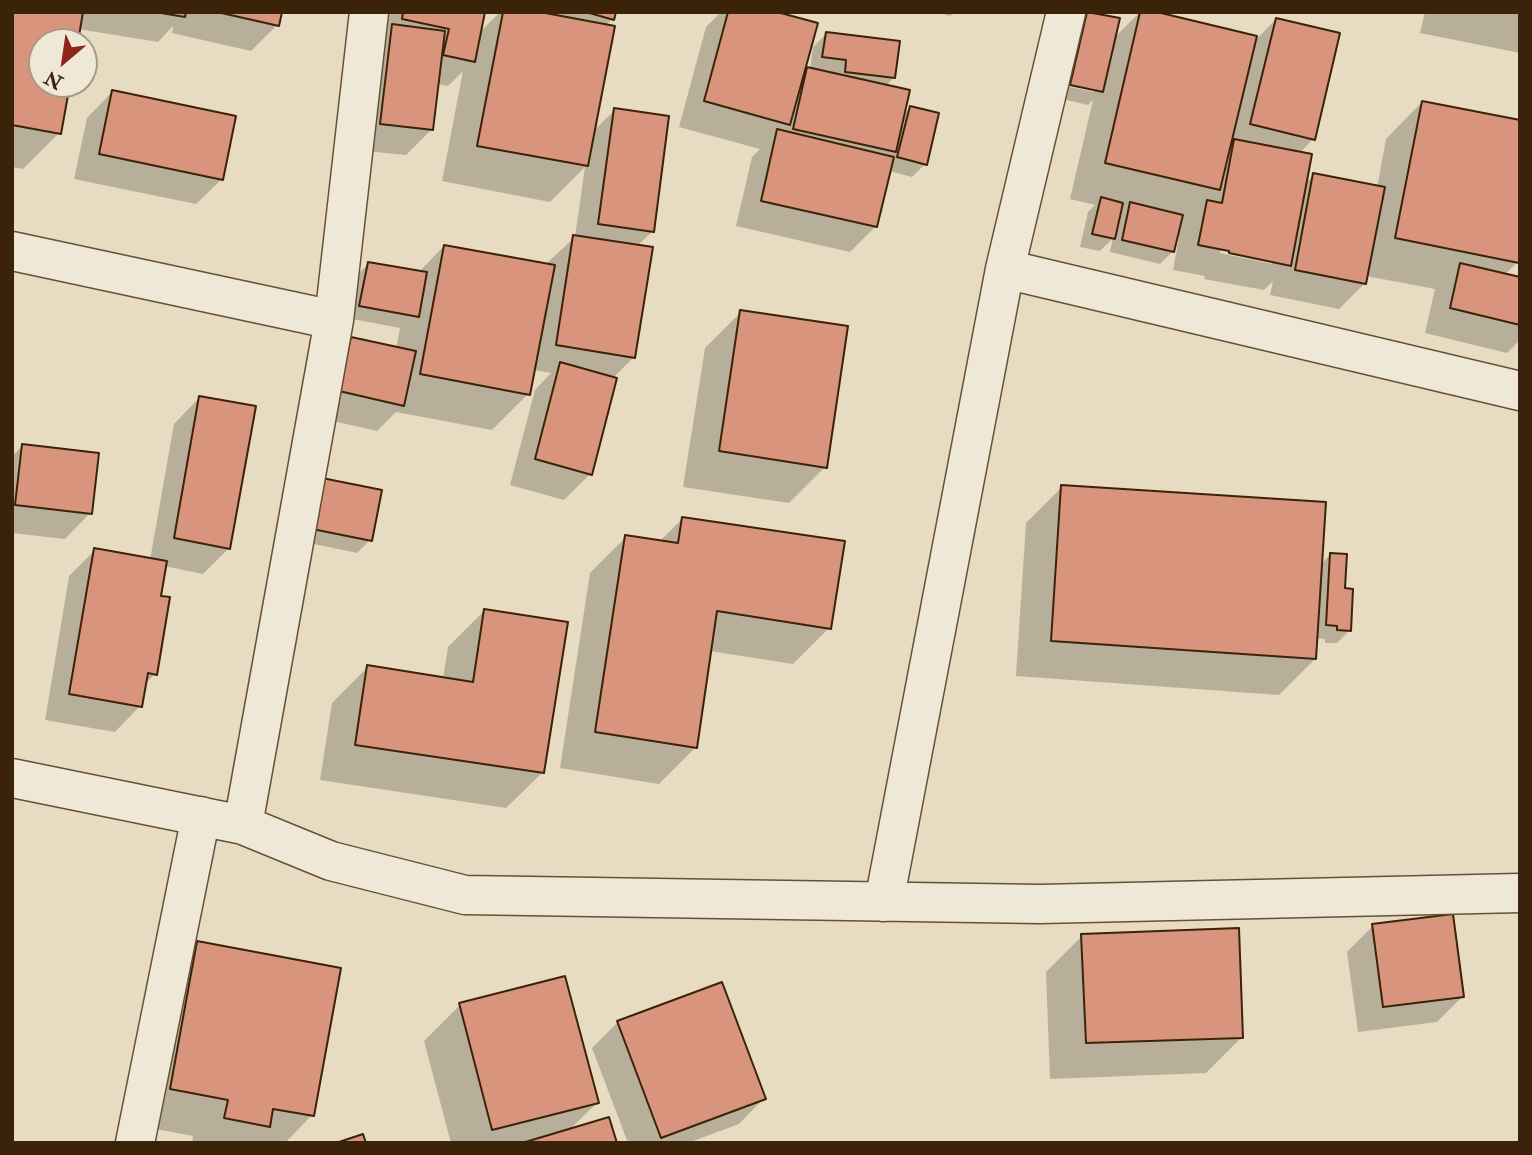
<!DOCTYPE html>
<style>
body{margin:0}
#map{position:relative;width:1532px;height:1155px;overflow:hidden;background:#e7dbc1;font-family:"IM FELL Double Pica",serif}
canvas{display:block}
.frame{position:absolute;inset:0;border:14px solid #3a2308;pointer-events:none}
.north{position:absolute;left:28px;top:28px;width:70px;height:70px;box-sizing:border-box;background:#efe8d7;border:2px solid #a79984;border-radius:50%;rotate:209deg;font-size:19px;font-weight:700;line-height:28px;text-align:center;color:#3a2308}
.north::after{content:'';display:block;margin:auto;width:24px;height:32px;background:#8f2418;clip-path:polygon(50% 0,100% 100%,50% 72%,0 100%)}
</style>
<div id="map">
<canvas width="1532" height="1155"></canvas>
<div class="frame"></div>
<div class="north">N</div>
</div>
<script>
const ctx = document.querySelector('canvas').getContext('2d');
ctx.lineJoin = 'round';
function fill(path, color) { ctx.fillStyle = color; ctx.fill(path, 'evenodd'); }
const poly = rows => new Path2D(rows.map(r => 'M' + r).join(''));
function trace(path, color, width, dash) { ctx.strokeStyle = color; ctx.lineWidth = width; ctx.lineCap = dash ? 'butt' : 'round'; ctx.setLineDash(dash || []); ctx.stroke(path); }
const shadow = poly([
 [12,12,280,12,277,25,251,51,172,33,173,26,158,42,78,29,76,42,42,42,42,84,68,84,59,133,23,169,12,167],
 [383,12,483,12,479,33,500,12,530,12,558,17,559,12,614,12,612,19,605,26,593,131,615,110,653,231,637,246,634,357,613,378,590,474,564,500,510,485,535,390,551,373,533,370,528,394,492,430,396,412,377,431,315,417,326,365,352,339,396,349,400,328,347,318,355,277,368,264,418,273,444,246,548,265,548,262,575,237,585,167,550,202,442,181,463,71,448,86,437,84,431,130,406,155,355,150],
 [721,12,770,12,802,75,808,69,810,70,813,47,826,34,894,77,885,87,902,116,910,108,925,164,912,177,889,171,876,226,850,252,736,226,752,157,760,149,679,127,706,27],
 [935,12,955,12,950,16],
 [1140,12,1149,12,1254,42,1276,19,1313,139,1299,154,1305,184,1314,175,1377,188,1386,139,1422,102,1520,122,1520,251,1518,262,1504,275,1520,279,1520,340,1507,353,1425,333,1435,289,1366,276,1365,283,1339,309,1270,295,1273,281,1264,290,1204,279,1205,276,1173,270,1179,237,1176,237,1173,251,1160,264,1110,252,1113,238,1100,251,1080,247,1088,212,1095,205,1070,199,1093,100,1088,105,1058,98,1061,85,1094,92,1094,89,1062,81,1075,26,1088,13,1114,38],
 [1220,250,1272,260,1272,264,1220,253],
 [1425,12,1520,12,1520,53,1420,33],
 [112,92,222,179,196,204,74,179,87,118],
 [741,312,825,467,789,503,683,487,705,348],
 [199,398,229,548,203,574,164,566,159,597,155,674,144,685,140,706,115,732,45,720,69,576,95,550,150,560,174,424],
 [22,446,90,513,65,539,12,533,12,456],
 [1062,487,1320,565,1330,555,1350,630,1337,643,1325,643,1325,639,1316,638,1315,659,1279,695,1016,676,1026,523],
 [309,493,370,540,357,553,300,541],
 [683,518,829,628,793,664,710,651,695,748,659,784,560,768,590,573,626,537,659,542],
 [484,611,543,772,506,808,320,780,332,703,368,667,443,679,448,647],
 [1373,926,1463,996,1437,1022,1358,1032,1347,952],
 [1082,936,1242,1037,1206,1073,1050,1079,1046,972],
 [197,943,312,1115,285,1143,192,1143,193,1136,135,1125,161,979],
 [460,1005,597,1103,569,1130,616,1143,451,1143,424,1041],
 [618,1022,764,1098,739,1124,688,1143,628,1143,592,1048]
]);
const building = poly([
 [12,12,83,12,78,42,42,42,42,84,70,84,61,134,12,125,12,12],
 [155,12,186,12,185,17,155,12],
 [217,12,282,12,279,26,217,12],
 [403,12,485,12,475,62,443,55,449,29,402,19,403,12],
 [503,12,540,12,615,26,588,166,477,146,503,12],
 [586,12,616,12,614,20,586,12],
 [728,12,777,12,818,23,790,125,704,101,728,12],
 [1087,12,1120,18,1103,92,1070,85,1087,12],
 [1140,12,1157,12,1257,36,1220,190,1105,163,1140,12],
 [1276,18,1340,33,1315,140,1250,124,1276,18],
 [392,24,445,31,433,130,380,124,392,24],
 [826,32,900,41,895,78,845,72,846,60,822,57,826,32],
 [807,67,910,90,896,152,793,129,807,67],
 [112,90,236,116,223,180,99,154,112,90],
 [1422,101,1520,120,1519,263,1395,238,1422,101],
 [910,106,939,113,927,165,897,157,910,106],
 [614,108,669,116,654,232,598,224,614,108],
 [777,129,894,157,877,227,761,201,777,129],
 [1234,139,1312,154,1291,266,1229,253,1229,251,1198,245,1207,200,1222,203,1234,139],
 [1313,173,1385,187,1366,284,1295,270,1313,173],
 [1101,197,1123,203,1115,239,1092,234,1101,197],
 [1130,202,1183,215,1174,252,1122,240,1130,202],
 [573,235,653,247,635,358,556,345,573,235],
 [444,245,555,265,530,395,420,374,444,245],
 [368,262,427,272,419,317,359,306,368,262],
 [1460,263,1520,277,1520,325,1450,308,1460,263],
 [740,310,848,326,827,468,719,451,740,310],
 [351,337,416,351,404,406,339,391,351,337],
 [560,362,617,378,592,475,535,459,560,362],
 [199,396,256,406,230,549,174,538,199,396],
 [22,444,99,453,92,514,15,505,22,444],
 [322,478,382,490,372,541,312,529,322,478],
 [1061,485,1326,502,1316,659,1051,641,1061,485],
 [682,517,845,541,831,629,717,611,697,748,595,732,625,535,678,543,682,517],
 [94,548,167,561,161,596,170,597,157,675,148,673,142,707,69,694,94,548],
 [1330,553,1347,554,1345,588,1353,589,1351,631,1337,630,1337,626,1326,625,1330,553],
 [484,609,568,622,544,773,355,745,367,665,473,682,484,609],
 [1453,914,1464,997,1383,1007,1372,924,1453,914],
 [1239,928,1243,1038,1086,1043,1081,934,1239,928],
 [197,941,341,968,314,1116,273,1109,270,1127,224,1118,228,1100,170,1089,197,941],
 [565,976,599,1103,492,1130,459,1003,565,976],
 [722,982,766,1099,661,1138,617,1021,722,982],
 [609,1117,617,1143,522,1143,609,1117],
 [363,1134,366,1143,336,1143,363,1134]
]);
const minor = poly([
 [12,251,334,320],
 [1005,269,1520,391],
 [12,778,243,825,331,861,465,895,1040,904,1520,893],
 [243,825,334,320,369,12],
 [884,902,1005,269,1066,12],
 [135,1143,201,816]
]);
fill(shadow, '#0003');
fill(building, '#d9947e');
trace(building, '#3a2308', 2);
trace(minor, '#655136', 41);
trace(minor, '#efe8d7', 38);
</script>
